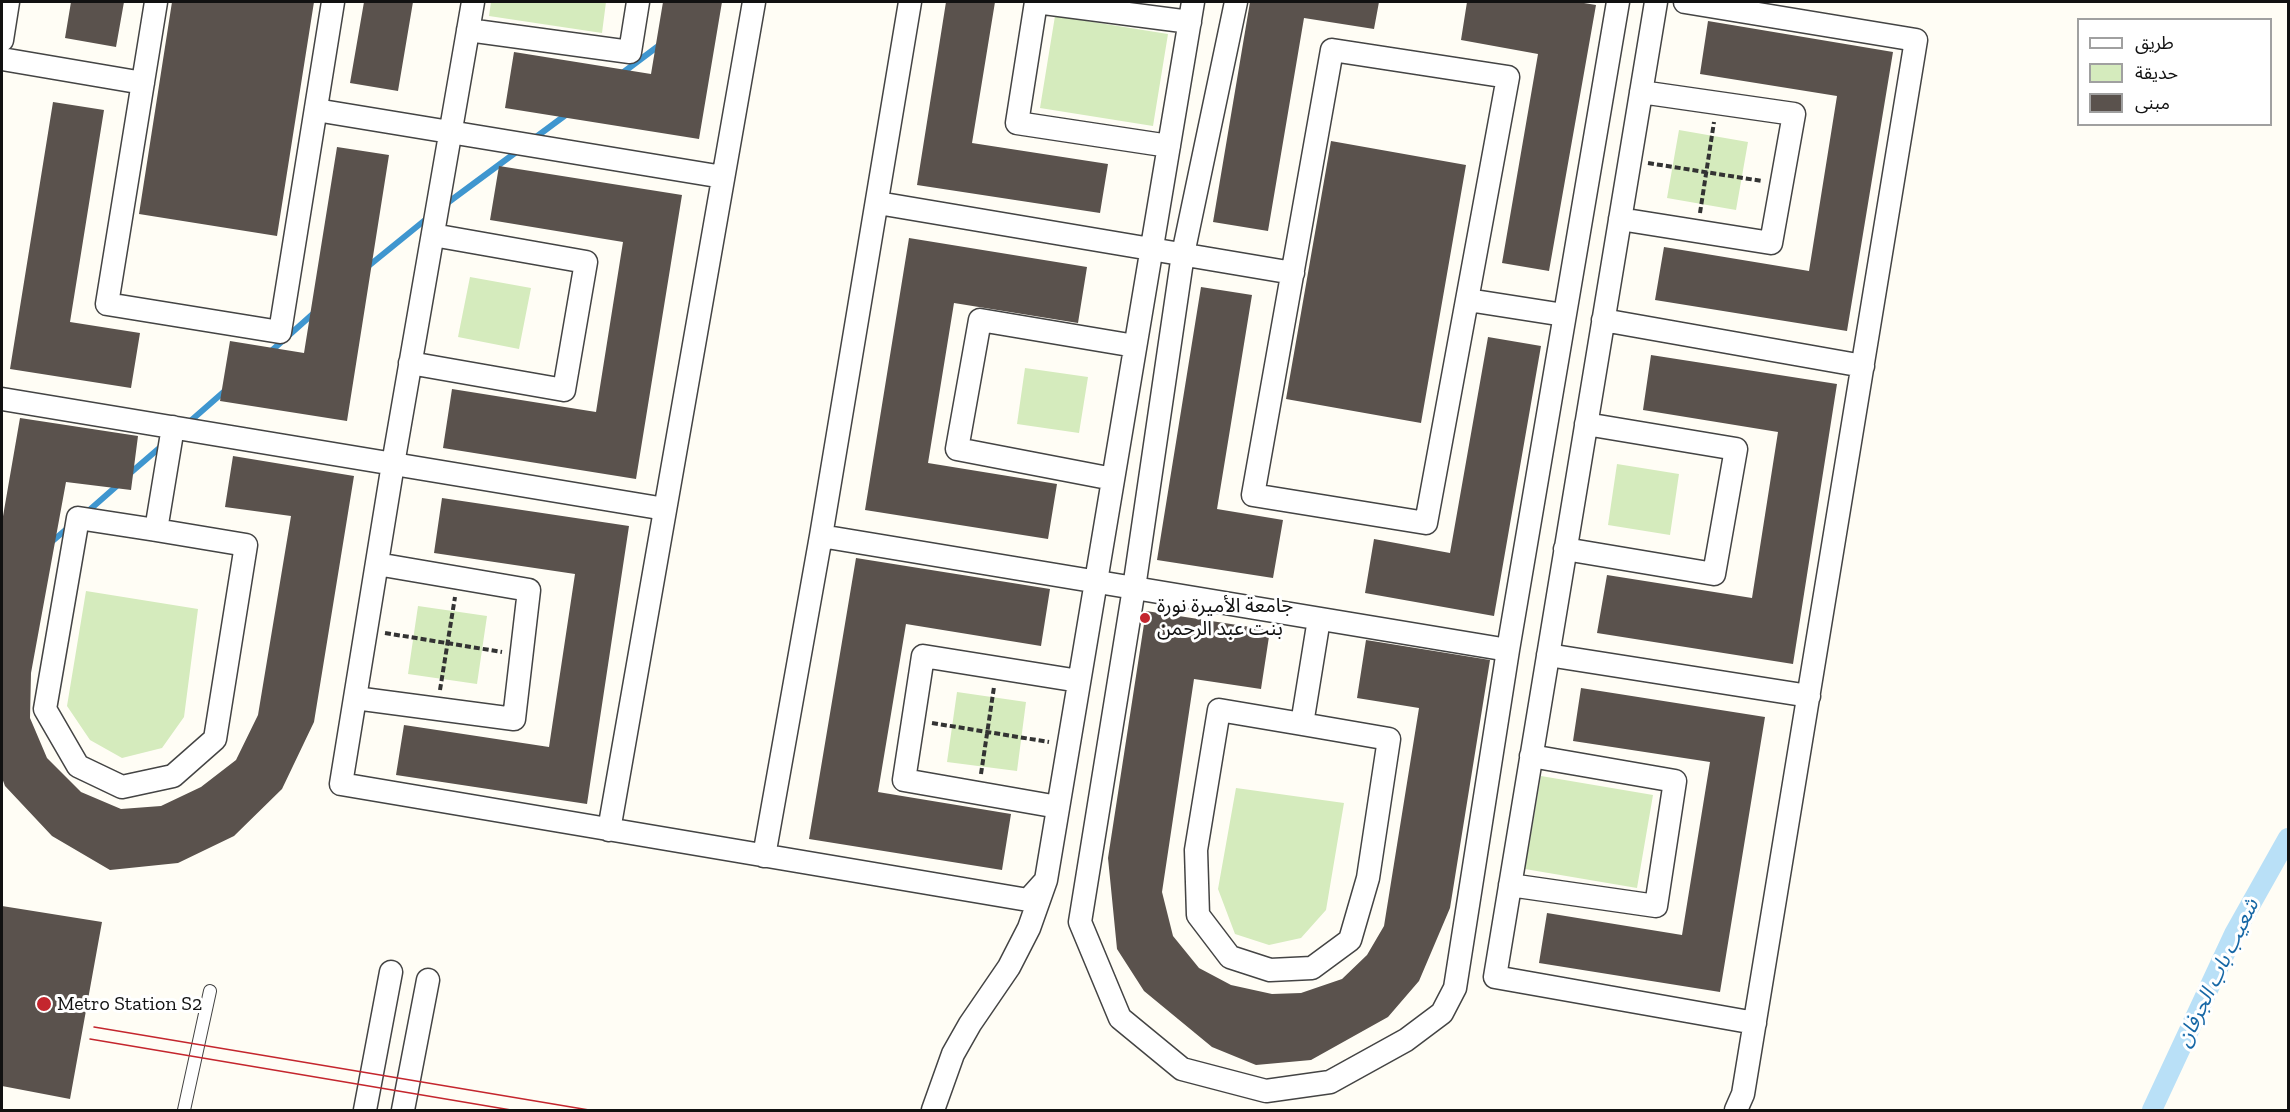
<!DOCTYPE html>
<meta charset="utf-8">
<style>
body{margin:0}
#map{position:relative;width:2290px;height:1112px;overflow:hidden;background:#fffdf5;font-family:"Zilla Slab","Noto Sans Arabic",serif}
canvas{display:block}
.frame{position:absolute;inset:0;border:3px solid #111;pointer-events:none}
.legend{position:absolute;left:2077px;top:18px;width:195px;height:108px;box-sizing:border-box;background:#fff;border:2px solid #a0a0a0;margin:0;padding:8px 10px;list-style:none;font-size:18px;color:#111}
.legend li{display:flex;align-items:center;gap:12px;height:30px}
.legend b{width:30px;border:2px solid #a0a0a0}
</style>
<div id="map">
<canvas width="2290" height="1112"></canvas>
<div class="frame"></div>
<ul class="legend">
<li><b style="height:8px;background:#fff"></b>طريق</li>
<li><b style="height:16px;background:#d5ebbd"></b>حديقة</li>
<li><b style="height:16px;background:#5a524d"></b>مبنى</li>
</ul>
</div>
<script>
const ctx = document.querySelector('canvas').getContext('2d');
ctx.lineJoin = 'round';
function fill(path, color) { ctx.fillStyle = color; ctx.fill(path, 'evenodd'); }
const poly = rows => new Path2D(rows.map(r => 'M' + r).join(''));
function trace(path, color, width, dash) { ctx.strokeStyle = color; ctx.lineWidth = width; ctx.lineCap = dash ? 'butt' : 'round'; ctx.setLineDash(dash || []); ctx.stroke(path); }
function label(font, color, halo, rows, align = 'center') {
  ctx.font = font + ' "Zilla Slab","Noto Sans Arabic",serif'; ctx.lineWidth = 6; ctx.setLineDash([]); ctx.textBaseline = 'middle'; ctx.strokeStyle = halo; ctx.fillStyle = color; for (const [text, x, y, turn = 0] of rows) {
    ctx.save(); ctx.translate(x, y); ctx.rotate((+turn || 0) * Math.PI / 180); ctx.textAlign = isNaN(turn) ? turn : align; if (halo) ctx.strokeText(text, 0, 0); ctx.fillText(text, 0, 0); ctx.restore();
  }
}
const green = poly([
 [491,2,606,2,602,33,489,16],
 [1055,16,1168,34,1153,126,1040,108],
 [1679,130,1748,142,1736,210,1667,198],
 [470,277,531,288,519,349,458,337],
 [1025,368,1088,377,1079,433,1017,424],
 [1617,464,1679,474,1670,535,1608,525],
 [86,591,198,609,184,717,162,748,122,758,90,740,67,706],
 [418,606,487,616,477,684,408,674],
 [957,692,1026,702,1017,771,947,762],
 [1541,776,1653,795,1637,888,1525,869],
 [1236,788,1344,803,1326,910,1301,938,1269,945,1235,934,1218,889]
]);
const stream = poly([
 [621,74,661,44],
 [532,140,567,114],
 [446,204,519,150],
 [366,268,430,216],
 [269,353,315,312],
 [187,424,227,389],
 [128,475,164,444],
 [86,513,119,484],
 [49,544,69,527]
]);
const canal = poly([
 [2152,1110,2234,934,2288,838]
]);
const building = poly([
 [71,2,124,2,116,47,65,38],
 [172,2,314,2,277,236,139,214],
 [364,2,413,2,398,91,350,83],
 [663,2,722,2,699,139,505,108,514,52,651,74],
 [946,2,995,2,972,143,1108,164,1100,213,917,185],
 [1250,2,1379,2,1374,29,1304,18,1268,231,1213,222],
 [1467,2,1578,2,1596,5,1549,271,1502,263,1538,54,1461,40],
 [1708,21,1893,52,1847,331,1655,300,1664,247,1809,271,1837,96,1700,74],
 [53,102,104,110,70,322,140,333,131,388,10,369],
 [1331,141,1466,165,1421,423,1286,399],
 [337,147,389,155,347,421,220,401,230,341,304,353],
 [499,166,682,195,636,479,443,448,452,389,596,412,623,242,490,220],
 [909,238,1087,267,1078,323,954,303,928,463,1057,484,1048,539,865,510],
 [1201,287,1252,295,1217,509,1283,520,1273,578,1157,560],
 [1488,337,1541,346,1494,616,1365,593,1374,539,1450,553],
 [1651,355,1837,384,1793,664,1597,633,1607,575,1752,598,1778,432,1643,410],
 [20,418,138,436,131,490,66,482,31,673,30,718,47,758,81,792,121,809,161,806,201,787,236,760,258,715,291,516,225,507,233,456,354,476,314,722,282,789,234,836,178,863,110,870,52,836,5,786,2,778,2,522],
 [442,498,629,526,587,804,396,775,404,725,549,747,575,574,434,553],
 [856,558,1050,589,1041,646,906,624,878,792,1011,814,1002,870,809,839],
 [1146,611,1270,630,1261,689,1194,679,1162,892,1173,936,1199,968,1231,985,1272,994,1301,993,1342,979,1367,955,1384,926,1419,708,1357,698,1366,640,1490,660,1450,908,1419,981,1388,1017,1311,1060,1256,1065,1212,1047,1144,991,1117,949,1108,858],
 [1581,688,1765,717,1720,992,1539,963,1547,913,1682,935,1710,762,1573,741],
 [2,906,102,922,70,1099,2,1086]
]);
const path = poly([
 [1648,163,1762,181],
 [1700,213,1714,122],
 [385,633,502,652],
 [440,690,455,597],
 [932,723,1049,742],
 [981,774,994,687]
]);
const service = poly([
 [184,1110,210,991]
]);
const minor = poly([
 [156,2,107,304,280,332,333,2],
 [473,2,393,464,341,784,1028,900,1046,880],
 [1236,2,1183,254,1134,588,1080,922,1120,1018,1182,1069,1266,1091,1330,1082,1406,1040,1442,1013,1455,988,1508,650,1618,2],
 [1656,2,1495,977,1755,1023],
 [1685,2,1916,40,1743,1094,1736,1110],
 [468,30,630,52,638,2],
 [2,40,8,2],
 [1332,50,1508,77,1426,523,1253,495,1332,50],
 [2,59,143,83],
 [316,110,723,177],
 [1169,146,1017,123,1036,2,1190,22],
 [878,203,1293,273],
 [1620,219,1771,243,1794,114,1641,92],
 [1468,300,1564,315],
 [1603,320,1863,366],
 [410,363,564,390,586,262,433,235],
 [2,399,665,509],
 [1113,479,957,449,980,320,1135,346],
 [156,530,246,545,215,739,173,776,122,787,78,766,45,709,78,518,156,530,173,427],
 [821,536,1508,650],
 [1565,549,1714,574,1736,449,1586,424],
 [1548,655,1809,696],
 [355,698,514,719,529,590,377,564],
 [1302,724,1389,739,1368,878,1350,940,1312,968,1270,970,1230,957,1198,915,1196,850,1219,710,1302,724,1319,619],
 [1058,807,904,780,923,656,1079,681],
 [609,830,754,2],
 [764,856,821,536,910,2],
 [1510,885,1656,906,1675,781,1531,756],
 [365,1110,391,972],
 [403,1110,428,980],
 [933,1110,953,1054,970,1024,1009,967,1029,928,1046,880,1193,2]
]);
const tram = poly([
 [94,1027,589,1110],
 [90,1039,511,1110]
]);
const markers = [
 [1145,618,6,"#c4262e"],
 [44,1004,8,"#c4262e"]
];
const poiNames = [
 ["جامعة الأميرة نورة",1157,606],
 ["بنت عبد الرحمن",1157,629],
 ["Metro Station S2",57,1004]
];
const waterNames = [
 ["شعيب باب الجرفان",2218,973,-64]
];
fill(green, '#d5ebbd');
trace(stream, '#3f96cf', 6);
trace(canal, '#b9e0f7', 20);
fill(building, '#5a524d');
trace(service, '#444', 14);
trace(minor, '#444', 25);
trace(path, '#333', 4, [6, 3]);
trace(service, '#fff', 12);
trace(minor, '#fff', 22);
trace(tram, '#c4262e', 1.5);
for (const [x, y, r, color] of markers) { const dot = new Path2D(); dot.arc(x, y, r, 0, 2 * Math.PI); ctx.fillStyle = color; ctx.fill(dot); trace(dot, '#fff', 2); }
label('20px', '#111', '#fff', poiNames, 'left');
label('italic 21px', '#1768a6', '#fff', waterNames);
</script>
